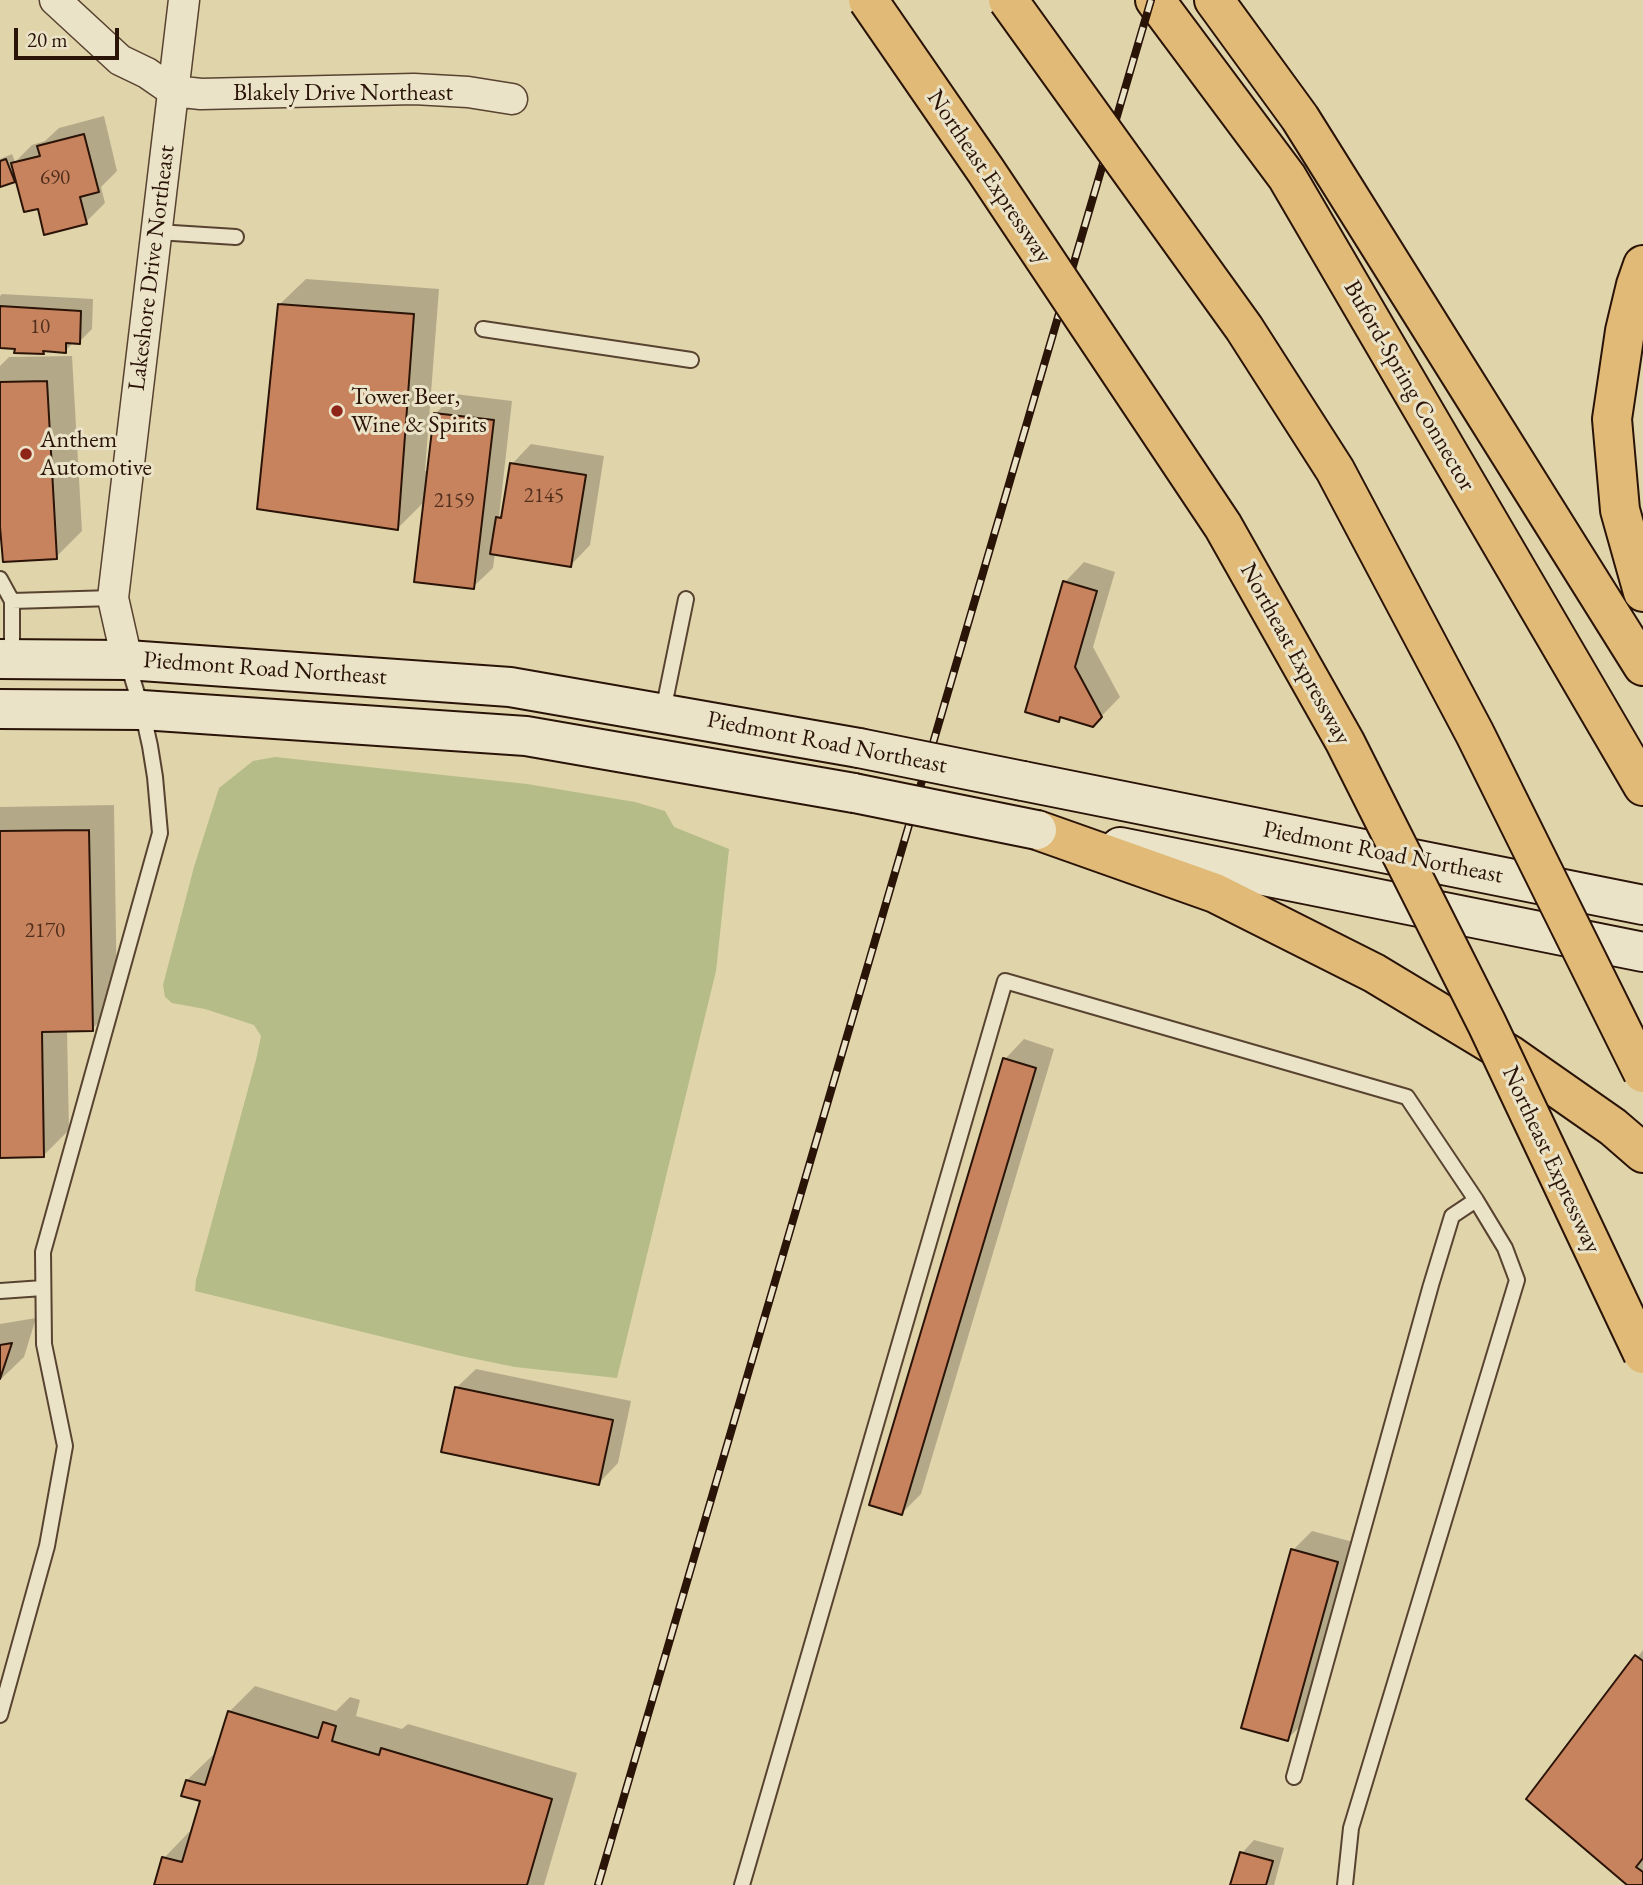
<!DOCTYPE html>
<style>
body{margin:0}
#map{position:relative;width:1643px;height:1885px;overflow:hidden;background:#e0d4ab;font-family:"EB Garamond",serif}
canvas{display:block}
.scale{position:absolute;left:14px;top:28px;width:105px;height:32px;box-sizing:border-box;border:4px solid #2a1307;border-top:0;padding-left:9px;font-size:21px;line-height:24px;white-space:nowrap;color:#2a1307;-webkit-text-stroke:5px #ebe3c8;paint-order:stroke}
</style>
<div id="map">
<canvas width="1643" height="1885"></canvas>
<div class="scale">20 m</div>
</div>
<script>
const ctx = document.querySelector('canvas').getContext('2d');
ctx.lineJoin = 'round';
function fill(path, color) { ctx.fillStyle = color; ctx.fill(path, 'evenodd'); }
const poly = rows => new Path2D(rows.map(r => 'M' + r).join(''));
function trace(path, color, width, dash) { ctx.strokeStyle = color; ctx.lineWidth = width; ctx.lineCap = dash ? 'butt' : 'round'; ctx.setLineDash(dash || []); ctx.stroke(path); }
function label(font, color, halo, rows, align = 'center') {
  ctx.font = font + ' "EB Garamond",serif'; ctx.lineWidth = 6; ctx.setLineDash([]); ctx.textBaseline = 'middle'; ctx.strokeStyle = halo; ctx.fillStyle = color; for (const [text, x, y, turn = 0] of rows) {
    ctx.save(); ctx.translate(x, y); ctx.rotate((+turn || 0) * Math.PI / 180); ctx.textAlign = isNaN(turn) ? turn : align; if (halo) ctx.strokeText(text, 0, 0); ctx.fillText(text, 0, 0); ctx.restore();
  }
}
const green = poly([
 [275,757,527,784,635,802,665,811,674,827,729,849,716,971,617,1378,515,1367,461,1356,195,1291,196,1280,256,1060,261,1036,254,1025,205,1009,172,1003,165,997,163,985,194,867,219,788,253,761]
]);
const shadow = poly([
 [104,116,117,171,101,187,105,203,86,222,39,207,16,178,0,185,0,159,12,154,15,162,32,145,45,141,59,128],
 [306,279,439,289,425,471,428,471,435,414,455,394,512,401,499,517,504,512,512,464,531,444,604,456,590,545,571,565,495,553,493,568,473,587,425,501,398,528,280,304],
 [2,294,93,299,92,329,79,342,74,342,65,351,46,350,43,353,0,347,0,296],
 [72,356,82,531,56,557,0,525,0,366,9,357],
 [1084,562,1115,572,1093,647,1120,697,1093,725,1062,716,1058,720,1065,582],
 [114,805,117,1004,92,1029,67,1030,69,1130,43,1156,0,1156,0,807],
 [1024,1039,1054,1049,921,1494,902,1513,1005,1059],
 [36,1318,24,1357,0,1380,0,1324],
 [476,1369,631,1401,618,1463,599,1483,456,1388],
 [1312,1531,1357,1543,1307,1720,1287,1739,1293,1550],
 [1643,1650,1643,1885,1630,1885,1528,1799],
 [255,1686,336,1711,350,1697,360,1700,356,1716,402,1729,408,1724,577,1773,544,1885,162,1885,164,1858,189,1832,192,1833,202,1800,187,1780,213,1755,216,1756,229,1712],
 [1254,1840,1284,1848,1274,1885,1232,1885,1242,1853]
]);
const building = poly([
 [84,134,99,192,80,197,87,224,44,235,38,209,24,212,11,163,40,156,37,146,84,134],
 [6,159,15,182,0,187,0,161,6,159],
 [278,304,414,314,398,530,257,509,278,304],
 [0,306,81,311,80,344,66,343,66,353,43,351,44,354,14,353,15,349,0,348,0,306],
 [47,381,57,559,3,562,0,527,0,382,47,381],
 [434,413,494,420,474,589,414,582,434,413],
 [510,463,586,475,571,567,490,554,496,517,501,518,510,463],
 [1063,581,1097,591,1075,667,1102,717,1093,727,1060,717,1059,722,1025,712,1063,581],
 [89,830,93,1031,42,1032,44,1157,0,1158,0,831,89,830],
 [1003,1058,1036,1068,902,1515,869,1505,1003,1058],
 [12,1343,0,1379,0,1345,12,1343],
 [455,1387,613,1420,599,1485,441,1452,455,1387],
 [1291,1549,1338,1562,1288,1741,1241,1728,1291,1549],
 [1635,1655,1643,1661,1643,1858,1636,1867,1643,1872,1643,1885,1627,1885,1526,1799,1635,1655],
 [228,1711,318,1738,323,1722,336,1726,332,1741,379,1755,381,1748,552,1799,527,1885,154,1885,162,1857,182,1862,200,1801,181,1796,186,1780,205,1785,228,1711],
 [1240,1852,1273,1861,1266,1885,1230,1885,1240,1852]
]);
const service = poly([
 [157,232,236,237],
 [483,329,691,360],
 [0,579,12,601,12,658],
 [12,601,113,598],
 [663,711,686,599],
 [0,1291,43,1288],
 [0,1715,47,1546,65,1446,44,1344,43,1252,160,833,155,777,150,746,142,710,127,661],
 [1294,1777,1431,1285,1452,1216,1476,1200,1505,1248,1517,1280,1351,1828,1345,1885],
 [742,1885,1005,981,1407,1097,1476,1200]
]);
const minor = poly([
 [55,0,120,60,147,73,173,91,201,94,414,89,468,92,512,99],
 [127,660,113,598,184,0]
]);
const secondary = poly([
 [0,659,127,660,510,687,859,748],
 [0,709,142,710,526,736,854,793],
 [1023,781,1643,905],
 [1120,847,1643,952]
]);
const motorway = poly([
 [1155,0,1287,177,1643,786],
 [1214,0,1300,118,1643,666],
 [1643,265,1636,285,1625,331,1612,419,1620,510,1643,592],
 [1037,830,1215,893,1374,973,1510,1055,1613,1127,1643,1153]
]);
const rail = poly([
 [598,1885,1151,0]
]);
const secondaryBridge = poly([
 [859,748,1023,781],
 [854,793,1037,830]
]);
const motorwayBridge = poly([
 [868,0,986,171,1223,526,1345,742,1487,1024,1643,1354],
 [1008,0,1244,328,1335,470,1475,734,1643,1073]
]);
const markers = [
 [337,411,7,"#8f2418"],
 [26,454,7,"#8f2418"]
];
const numberNames = [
 ["690",55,178],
 ["10",40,327],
 ["2145",544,496],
 ["2159",454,501],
 ["2170",45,931]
];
const streetNames = [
 ["Blakely Drive Northeast",343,93],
 ["Northeast Expressway",989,177,56],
 ["Lakeshore Drive Northeast",152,268,-83],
 ["Buford-Spring Connector",1409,386,60],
 ["Northeast Expressway",1295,654,61],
 ["Piedmont Road Northeast",265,669,4],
 ["Piedmont Road Northeast",827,743,11],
 ["Piedmont Road Northeast",1383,853,11],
 ["Northeast Expressway",1551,1160,65]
];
const poiNames = [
 ["Tower Beer,",351,397],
 ["Wine & Spirits",351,425],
 ["Anthem",40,440],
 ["Automotive",40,468]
];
fill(green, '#b5bc87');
fill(shadow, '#0003');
fill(building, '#c7825e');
trace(building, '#2a1307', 2);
trace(service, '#584330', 18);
trace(minor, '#584330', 33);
trace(secondary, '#2a1307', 42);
trace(motorway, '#2a1307', 42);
trace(service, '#ebe3c8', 14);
trace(minor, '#ebe3c8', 30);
trace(secondary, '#ebe3c8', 38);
trace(motorway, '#e0ba76', 38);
trace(rail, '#2a1307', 8);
trace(rail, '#ebe3c8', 5, [16]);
trace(secondaryBridge, '#2a1307', 42, []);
trace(motorwayBridge, '#2a1307', 42, []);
trace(secondaryBridge, '#ebe3c8', 38);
trace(motorwayBridge, '#e0ba76', 38);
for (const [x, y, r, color] of markers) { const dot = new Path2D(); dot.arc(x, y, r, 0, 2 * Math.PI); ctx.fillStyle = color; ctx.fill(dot); trace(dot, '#ebe3c8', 2.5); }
label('21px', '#512f1d', null, numberNames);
label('24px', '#2a1307', '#ebe3c8', streetNames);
label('24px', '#2a1307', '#ebe3c8', poiNames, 'left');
</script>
